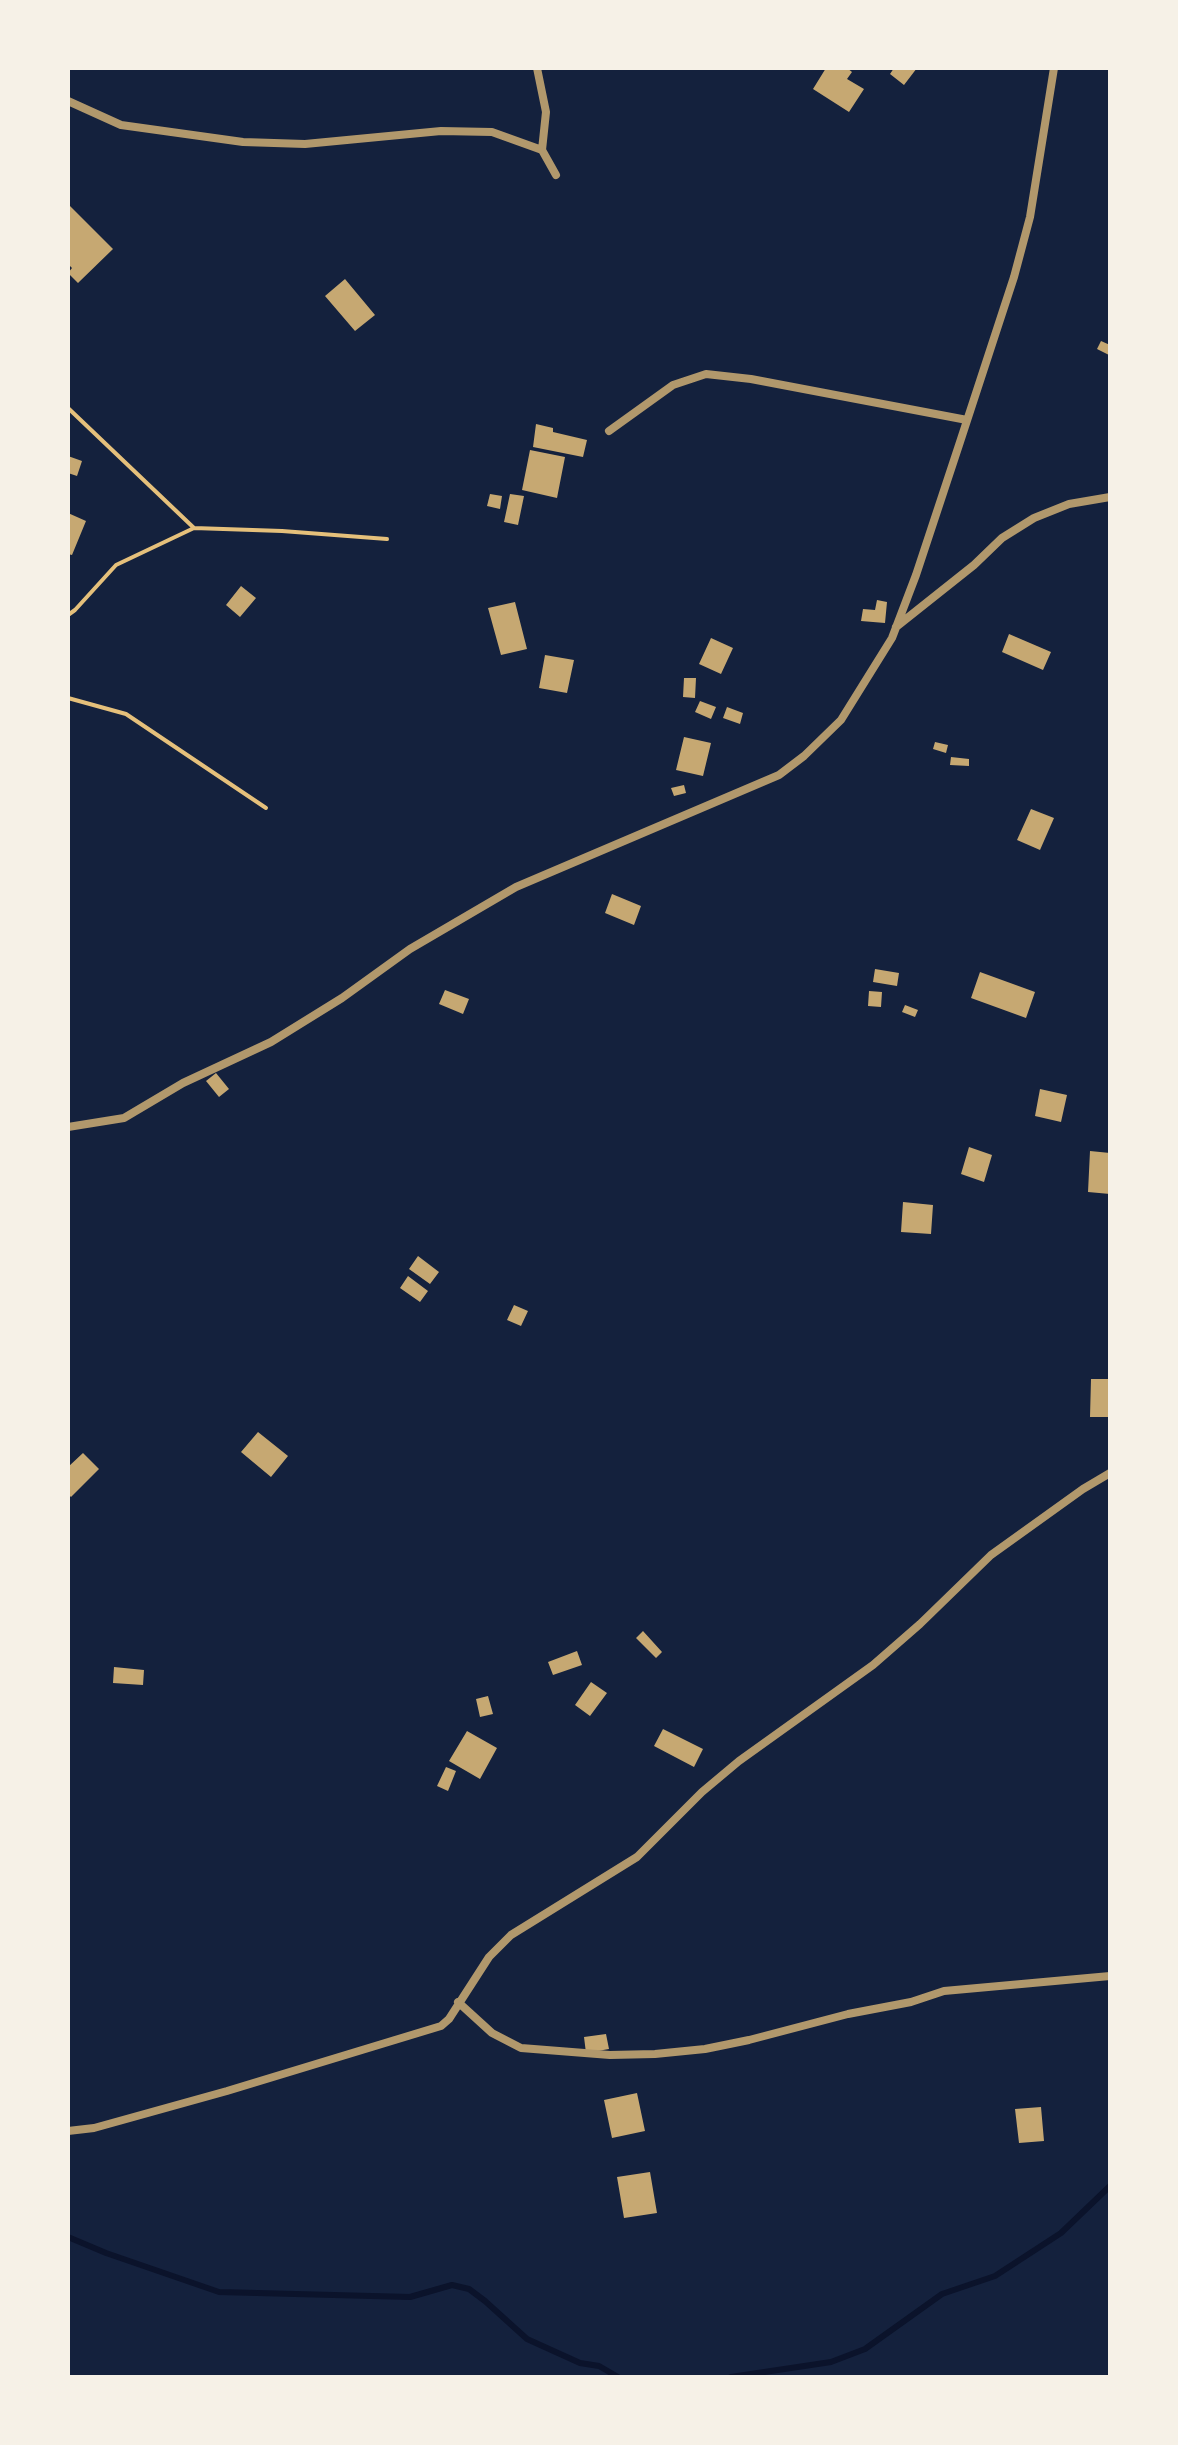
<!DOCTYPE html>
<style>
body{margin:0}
#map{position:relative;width:1178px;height:2445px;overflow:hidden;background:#14213d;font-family:Helvetica,sans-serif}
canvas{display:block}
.frame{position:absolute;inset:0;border:70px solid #f6f1e7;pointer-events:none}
</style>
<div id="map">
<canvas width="1178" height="2445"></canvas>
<div class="frame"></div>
</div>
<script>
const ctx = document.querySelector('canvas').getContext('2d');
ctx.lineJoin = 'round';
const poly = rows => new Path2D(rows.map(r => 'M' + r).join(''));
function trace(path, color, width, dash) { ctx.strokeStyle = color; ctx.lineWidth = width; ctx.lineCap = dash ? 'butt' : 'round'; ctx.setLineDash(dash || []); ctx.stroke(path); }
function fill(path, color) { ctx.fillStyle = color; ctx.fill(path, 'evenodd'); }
const stream = poly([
 [68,2237,106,2253,219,2292,410,2297,452,2285,469,2289,485,2301,527,2339,580,2363,599,2366,618,2377],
 [731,2377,831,2362,865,2349,942,2294,995,2276,1061,2233,1110,2186]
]);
const building = poly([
 [826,68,847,68,852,72,847,79,864,89,849,112,813,89],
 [894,68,917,68,904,85,890,74],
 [68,204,113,249,78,283,68,273,72,268,68,264],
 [345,279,375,315,355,331,325,296],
 [1101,341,1110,345,1109,355,1097,349],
 [536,424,553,428,553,432,587,440,583,457,533,447],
 [530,450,565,457,557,498,522,490],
 [68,456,82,461,77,476,68,473],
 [490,494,502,496,500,509,487,506],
 [510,494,524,496,518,525,504,522],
 [68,513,86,521,72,555,68,554],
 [241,586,256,598,240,617,226,605],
 [877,600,887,602,885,623,861,621,863,609,875,610],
 [515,602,527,649,501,655,488,608],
 [1009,634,1051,652,1043,670,1002,652],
 [711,638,733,648,721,674,699,664],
 [545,655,574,660,567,693,539,688],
 [684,678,696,678,695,698,683,697],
 [700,701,716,707,711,719,695,712],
 [727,707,743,713,740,724,723,718],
 [684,737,711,743,703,776,676,770],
 [935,742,948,745,946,753,933,749],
 [951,757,969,759,969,766,950,765],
 [684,785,686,793,674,796,671,788],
 [1031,809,1054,818,1040,850,1017,840],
 [612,894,641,906,634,925,605,913],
 [875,969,899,973,897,986,873,982],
 [980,972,1035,992,1026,1018,971,998],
 [445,990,469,999,463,1014,439,1004],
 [869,991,882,992,881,1007,868,1006],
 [905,1005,918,1010,915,1017,902,1012],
 [216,1073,229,1089,219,1097,206,1081],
 [1040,1089,1067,1095,1061,1122,1035,1116],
 [969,1147,992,1155,984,1182,961,1174],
 [1090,1151,1110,1153,1110,1194,1088,1192],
 [903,1202,933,1205,931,1234,901,1232],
 [418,1256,439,1272,430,1284,409,1269],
 [408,1276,428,1291,420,1302,400,1288],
 [514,1305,528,1311,521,1326,507,1320],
 [1091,1379,1110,1379,1110,1417,1090,1417],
 [258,1432,288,1456,271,1477,241,1452],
 [83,1453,99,1469,71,1497,68,1494,68,1467],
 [643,1631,662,1652,656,1658,636,1638],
 [577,1651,582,1665,553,1675,548,1662],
 [114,1667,144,1670,143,1685,113,1683],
 [591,1682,607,1693,590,1716,575,1705],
 [488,1696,493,1714,480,1717,476,1699],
 [663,1729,703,1749,694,1767,654,1746],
 [467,1731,497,1748,480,1779,449,1761],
 [446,1767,456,1771,448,1791,437,1786],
 [606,2034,609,2049,586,2053,584,2037],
 [637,2093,645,2131,612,2138,604,2100],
 [1041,2107,1044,2141,1019,2143,1015,2109],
 [650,2172,657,2213,624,2218,617,2177]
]);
const path = poly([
 [68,408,194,528],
 [68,615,75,610,116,565,194,528,282,531,387,539],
 [68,698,126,714,266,808]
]);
const minor = poly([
 [537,68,546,112,542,150],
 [68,101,121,125,243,142,305,144,441,131,492,132,542,150,556,175],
 [609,431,673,385,706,374,751,379,967,420],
 [896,627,974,565,1002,538,1034,518,1069,504,1110,497],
 [68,1127,124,1118,183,1083,271,1042,342,998,410,949,516,887,779,775,804,756,841,720,892,638,916,575,960,442,1014,277,1030,217,1054,68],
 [458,2002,492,2033,521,2048,610,2055,655,2054,705,2049,749,2040,848,2014,911,2002,944,1991,1110,1976],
 [68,2131,94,2128,227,2091,441,2026,449,2019,489,1957,511,1935,637,1857,702,1792,739,1761,873,1665,920,1624,991,1555,1083,1489,1110,1473]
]);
trace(stream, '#0b132b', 6);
fill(building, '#c6a872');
trace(path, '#e5c07b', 4);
trace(minor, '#b1986c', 8);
</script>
